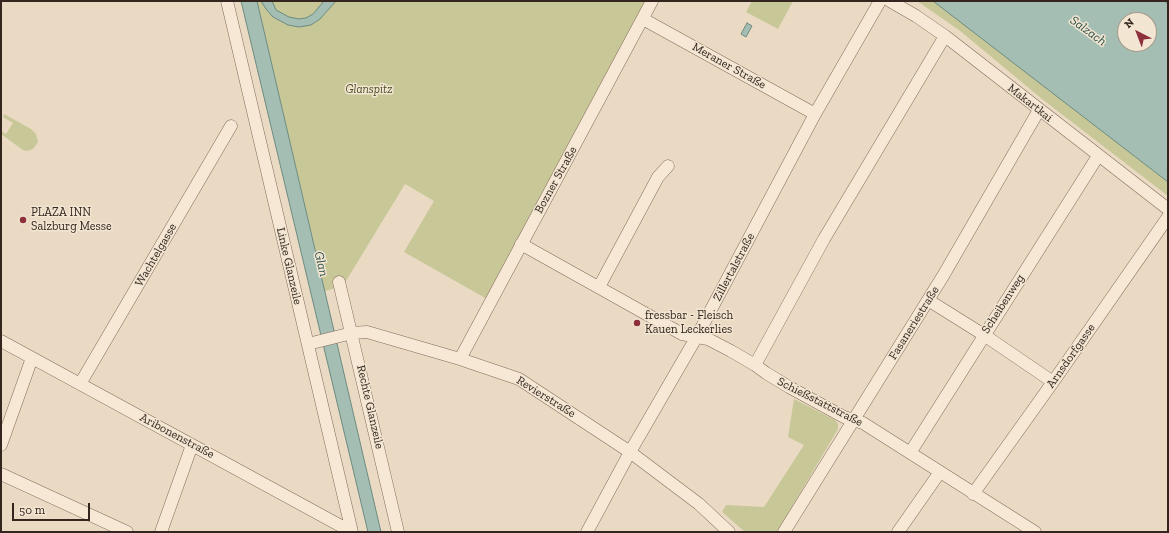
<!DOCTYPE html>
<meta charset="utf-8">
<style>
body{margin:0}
#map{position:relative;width:1169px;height:533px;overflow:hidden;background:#eadac3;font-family:"Zilla Slab",serif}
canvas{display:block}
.frame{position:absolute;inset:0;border:2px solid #34261e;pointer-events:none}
.north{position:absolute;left:1117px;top:12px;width:40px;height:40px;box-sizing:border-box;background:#f2e5d2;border:1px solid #a6998a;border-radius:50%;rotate:318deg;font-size:11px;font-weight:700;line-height:16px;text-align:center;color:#34261e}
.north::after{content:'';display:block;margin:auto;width:14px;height:18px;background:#8e303c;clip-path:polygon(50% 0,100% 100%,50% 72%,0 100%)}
.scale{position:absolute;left:12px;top:503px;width:78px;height:18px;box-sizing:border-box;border:2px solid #34261e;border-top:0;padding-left:5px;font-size:12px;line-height:14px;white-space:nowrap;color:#34261e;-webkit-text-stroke:3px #f2e5d2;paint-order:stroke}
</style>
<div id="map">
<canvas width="1169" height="533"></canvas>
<div class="frame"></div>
<div class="north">N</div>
<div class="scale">50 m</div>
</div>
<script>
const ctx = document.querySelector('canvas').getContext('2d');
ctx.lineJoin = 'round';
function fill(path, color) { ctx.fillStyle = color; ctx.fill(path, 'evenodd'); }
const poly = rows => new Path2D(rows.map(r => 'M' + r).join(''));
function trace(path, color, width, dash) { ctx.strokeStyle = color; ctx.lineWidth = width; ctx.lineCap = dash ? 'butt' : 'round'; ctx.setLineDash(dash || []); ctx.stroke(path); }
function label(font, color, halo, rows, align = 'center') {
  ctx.font = font + ' "Zilla Slab",serif'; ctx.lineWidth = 3; ctx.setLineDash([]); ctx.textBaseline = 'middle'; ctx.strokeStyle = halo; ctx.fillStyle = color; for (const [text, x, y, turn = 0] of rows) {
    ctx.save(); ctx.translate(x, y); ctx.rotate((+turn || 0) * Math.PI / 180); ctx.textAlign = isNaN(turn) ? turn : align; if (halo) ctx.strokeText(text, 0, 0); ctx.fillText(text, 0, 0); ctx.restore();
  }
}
const green = poly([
 [257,1,647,1,487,299,404,252,434,201,405,184,343,286,325,291],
 [752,1,793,1,778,29,746,12],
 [917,1,933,1,939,4,1168,182,1168,196,1042,99,959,30],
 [4,114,31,129,36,134,38,142,33,149,27,151,23,150,1,134,1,131,6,134,13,123,3,117],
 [794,399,835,420,838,424,838,429,777,532,745,532,722,512,726,505,764,507,804,445,788,437]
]);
const water = poly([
 [241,1,257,1,381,532,368,532,241,1],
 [261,1,272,1,276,10,289,17,299,19,306,18,313,14,324,1,336,1,320,19,311,25,299,27,288,25,273,17,266,9,261,1],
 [933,1,1164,1,1168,4,1168,182,933,1],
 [1125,20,1149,20,1149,44,1125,44,1125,20],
 [747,23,752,26,746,37,741,34,747,23]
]);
const minor = poly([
 [227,1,352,532],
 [890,1,916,16,945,36,1168,209],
 [643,19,815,114],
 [521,244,682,334,708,339,731,351,755,365,766,373,789,387,844,417,863,423,1035,532],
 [339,282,398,532],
 [599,287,658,177,668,166],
 [928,300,984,335,1053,382],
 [1,341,352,532],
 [308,344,352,333,367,332,460,359,519,379,630,452,699,504,729,532],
 [460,359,652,1],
 [755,365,824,239,945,36],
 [80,384,231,126],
 [1,445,32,358],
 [910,453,1098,156],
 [1,474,127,532],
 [973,494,1053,382,1168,217],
 [161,532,192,445],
 [587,532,630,452,696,338,815,114,880,1],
 [784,532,943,276,1039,110],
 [898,532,940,472]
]);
const markers = [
 [23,220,4,"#8e303c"],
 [637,323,4,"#8e303c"]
];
const streetNames = [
 ["Meraner Straße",729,66,29],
 ["Makartkai",1030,103,38],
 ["Bozner Straße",556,180,-61],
 ["Wachtelgasse",156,255,-60],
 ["Linke Glanzeile",289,266,77],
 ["Zillertalstraße",734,267,-62],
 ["Scheibenweg",1003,304,-57],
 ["Fasaneriestraße",914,323,-58],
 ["Arnsdorfgasse",1071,356,-55],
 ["Revierstraße",546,397,32],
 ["Schießstattstraße",820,402,27],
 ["Rechte Glanzeile",370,407,77],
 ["Aribonenstraße",177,436,28]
];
const parkNames = [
 ["Glanspitz",369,90]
];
const poiNames = [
 ["PLAZA INN",31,213],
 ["Salzburg Messe",31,227],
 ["fressbar - Fleisch",645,316],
 ["Kauen Leckerlies",645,330]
];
const waterNames = [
 ["Salzach",1088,31,36],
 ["Glan",321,264,77]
];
fill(green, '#c8c798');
fill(water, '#a5beb3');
trace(water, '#6c8b80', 1);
trace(minor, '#836b5b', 13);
trace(minor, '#f6e8d5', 12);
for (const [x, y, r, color] of markers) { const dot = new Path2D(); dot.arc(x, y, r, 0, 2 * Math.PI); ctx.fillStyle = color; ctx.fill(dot); trace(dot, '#f2e5d2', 1.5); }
label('12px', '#34261e', '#f2e5d2', streetNames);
label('italic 12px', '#4a4f26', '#f2e5d2', parkNames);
label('12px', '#34261e', '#f2e5d2', poiNames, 'left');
label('italic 13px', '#2e534c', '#f2e5d2', waterNames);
</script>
